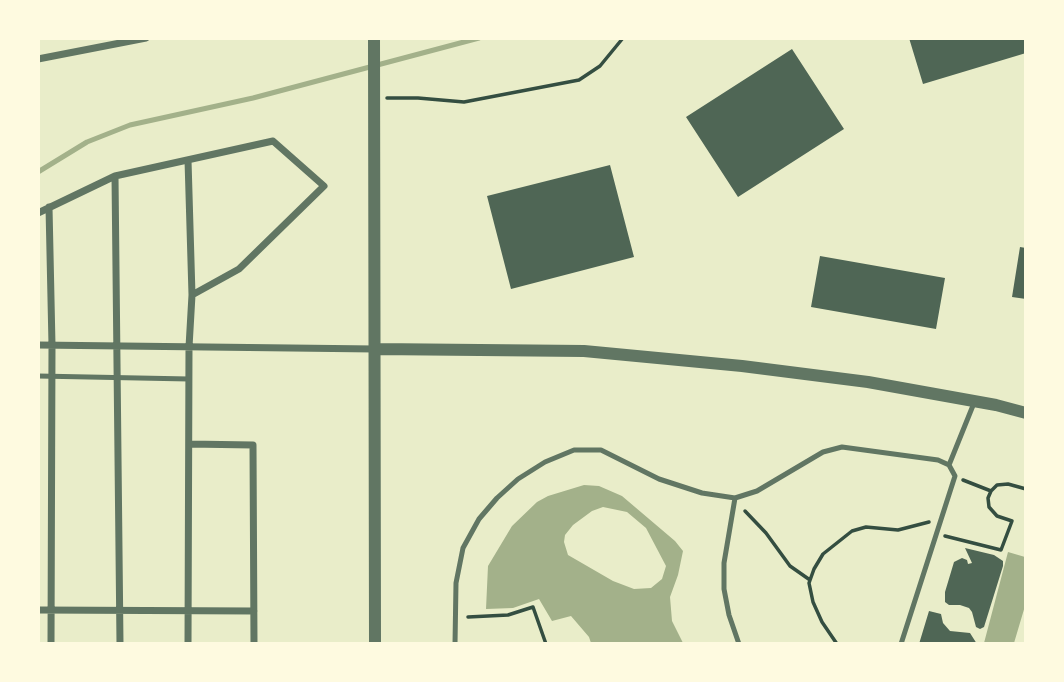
<!DOCTYPE html>
<style>
body{margin:0}
#map{position:relative;width:1064px;height:682px;overflow:hidden;background:#e9edc9;font-family:"Alegreya Sans",sans-serif}
canvas{display:block}
.frame{position:absolute;inset:0;border:40px solid #fefae0;pointer-events:none}
</style>
<div id="map">
<canvas width="1064" height="682"></canvas>
<div class="frame"></div>
</div>
<script>
const ctx = document.querySelector('canvas').getContext('2d');
ctx.lineJoin = 'round';
function fill(path, color) { ctx.fillStyle = color; ctx.fill(path, 'evenodd'); }
const poly = rows => new Path2D(rows.map(r => 'M' + r).join(''));
function trace(path, color, width, dash) { ctx.strokeStyle = color; ctx.lineWidth = width; ctx.lineCap = dash ? 'butt' : 'round'; ctx.setLineDash(dash || []); ctx.stroke(path); }
const water = poly([
 [584,485,599,486,622,496,675,541,683,551,678,575,670,597,672,621,683,643,591,643,589,637,571,616,552,621,539,599,513,608,486,609,488,566,512,526,537,502,548,496],
 [603,507,627,512,646,528,666,566,662,579,651,588,634,589,613,581,568,555,564,542,565,535,573,525,592,511],
 [1008,552,1025,557,1025,606,1014,643,984,643]
]);
const stream = poly([
 [38,172,87,142,130,125,253,98,479,38]
]);
const building = poly([
 [909,38,1026,38,1026,53,923,84],
 [792,49,844,129,738,197,686,117],
 [610,165,634,257,511,289,487,196],
 [1020,247,1026,248,1026,299,1012,297],
 [820,256,945,278,936,329,811,307],
 [965,548,994,555,1003,561,1003,566,984,627,980,629,976,627,972,612,969,608,960,605,949,605,945,602,945,592,954,562,962,558,967,560,968,564,972,563],
 [929,611,941,614,943,623,950,631,970,633,977,644,919,644]
]);
const path = poly([
 [387,98,418,98,464,102,579,80,600,66,623,38],
 [963,480,991,491],
 [745,511,766,533,790,566,810,580],
 [945,536,1001,550,1012,521,997,516,989,507,988,498,991,491,997,485,1008,484,1026,489],
 [468,617,508,615,533,607,546,644],
 [837,644,822,622,813,602,809,583,814,569,823,554,852,531,866,527,898,530,929,522]
]);
const service = poly([
 [38,376,189,379],
 [949,465,974,403],
 [735,498,724,563,724,589,729,615,739,644],
 [455,644,456,583,463,548,479,519,497,498,518,479,545,462,574,450,601,450,659,479,702,493,735,498,757,491,823,452,842,447,938,460,949,465,955,476,901,644]
]);
const minor = poly([
 [38,59,146,38],
 [188,160,192,295],
 [115,176,120,644],
 [49,207,52,345,51,644],
 [38,213,115,176,273,141,324,186,239,269,192,295,189,347,188,644],
 [38,345,375,349],
 [189,444,253,445,254,644],
 [38,610,254,611]
]);
const tertiary = poly([
 [374,38,375,644],
 [375,349,584,351,742,366,868,382,996,405,1026,413]
]);
fill(water, '#a3b18a');
trace(stream, '#a3b18a', 5);
fill(building, '#4f6655');
trace(path, '#344e41', 3.5);
trace(service, '#617663', 5);
trace(minor, '#617663', 7);
trace(tertiary, '#617663', 12);
</script>
